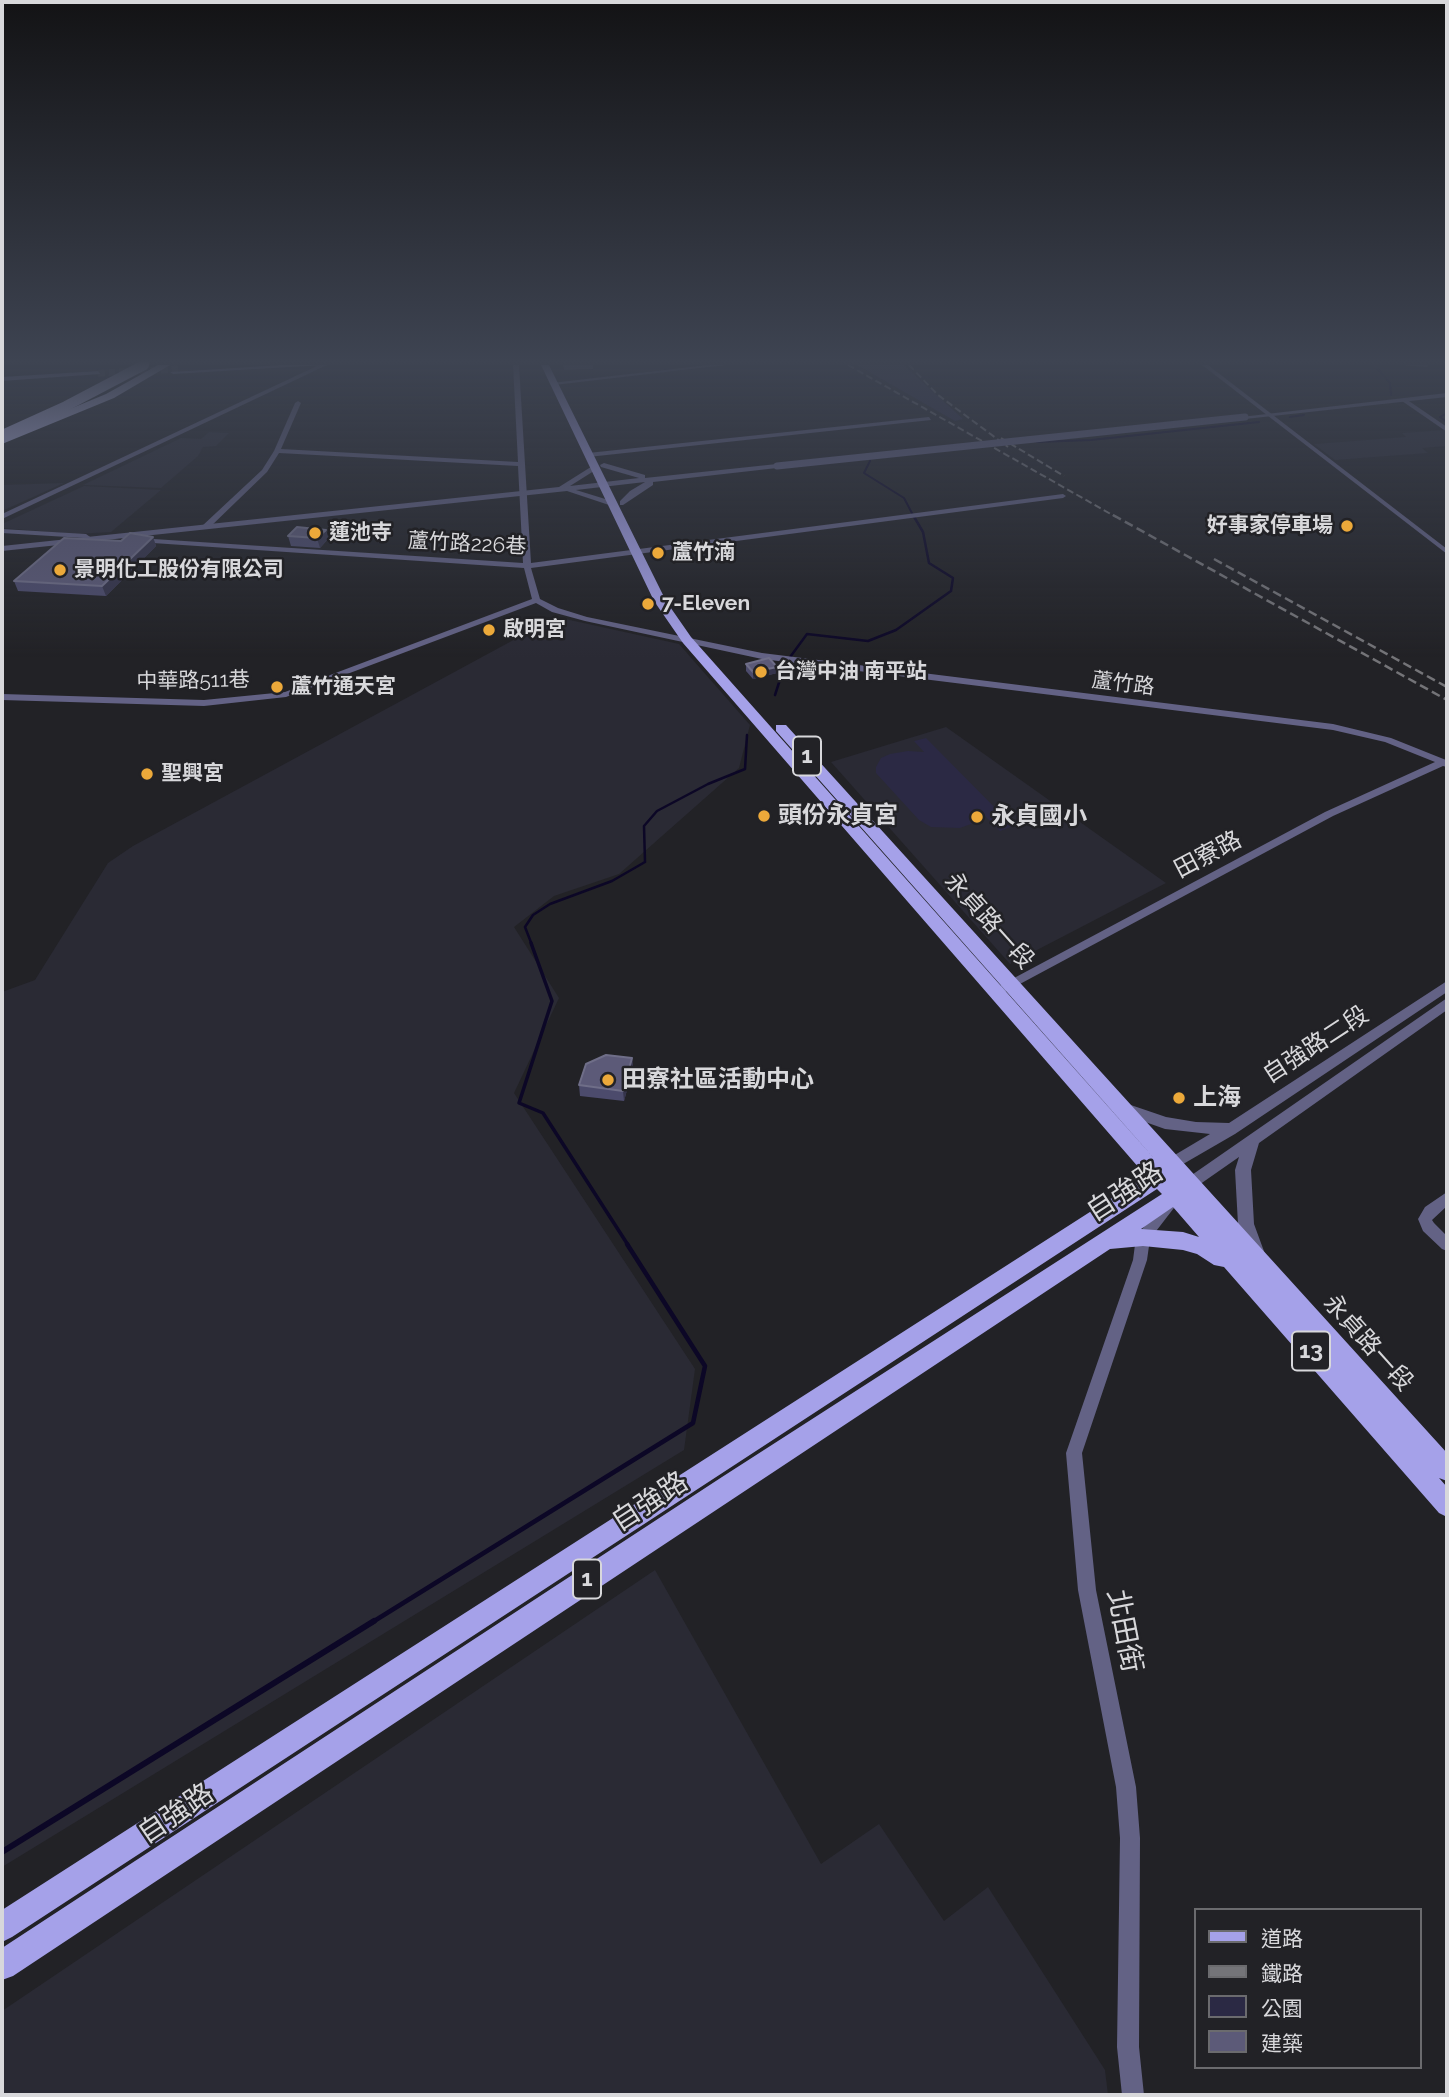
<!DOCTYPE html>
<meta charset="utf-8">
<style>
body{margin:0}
#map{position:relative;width:1449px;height:2097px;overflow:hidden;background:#222226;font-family:Raleway,"Noto Sans TC",sans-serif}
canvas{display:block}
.frame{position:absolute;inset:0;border:4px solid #d8d8db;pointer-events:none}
.legend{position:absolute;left:1194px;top:1908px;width:228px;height:161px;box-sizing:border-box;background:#222226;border:2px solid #6b6b6e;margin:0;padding:9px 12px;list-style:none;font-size:21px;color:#d8d8db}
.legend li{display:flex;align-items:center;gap:14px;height:35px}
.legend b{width:35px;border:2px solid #6b6b6e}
</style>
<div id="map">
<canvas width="1449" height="2097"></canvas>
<div class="frame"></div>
<ul class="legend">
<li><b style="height:9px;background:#a5a1e9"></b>道路</li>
<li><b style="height:9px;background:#747478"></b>鐵路</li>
<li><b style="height:19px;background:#2b2944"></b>公園</li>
<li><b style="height:19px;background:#5c5a78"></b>建築</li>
</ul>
</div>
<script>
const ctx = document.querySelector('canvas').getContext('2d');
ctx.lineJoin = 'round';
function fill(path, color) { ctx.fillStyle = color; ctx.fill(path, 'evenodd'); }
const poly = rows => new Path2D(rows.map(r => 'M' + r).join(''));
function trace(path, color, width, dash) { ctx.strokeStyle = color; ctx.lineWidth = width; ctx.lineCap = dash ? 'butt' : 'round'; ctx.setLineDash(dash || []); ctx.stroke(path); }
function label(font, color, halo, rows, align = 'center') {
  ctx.font = font + ' Raleway,"Noto Sans TC",sans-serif'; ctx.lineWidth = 5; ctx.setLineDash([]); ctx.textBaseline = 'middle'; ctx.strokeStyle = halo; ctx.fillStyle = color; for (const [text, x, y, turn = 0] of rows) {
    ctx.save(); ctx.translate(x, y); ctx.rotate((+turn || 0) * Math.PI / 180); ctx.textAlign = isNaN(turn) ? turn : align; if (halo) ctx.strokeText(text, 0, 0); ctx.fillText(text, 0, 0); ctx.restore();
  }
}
const built = poly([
 [1444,430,1447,433,1447,446,1422,448,1428,453,1335,460,1314,444,1406,437,1402,433],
 [209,432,229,433,216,446,203,447,198,456,161,488,83,485,181,438,201,439],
 [64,483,2,511,2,485],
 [84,486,161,490,111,532,75,534,2,528,2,524],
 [556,617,679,644,750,725,739,768,619,874,554,896,514,927,559,998,514,1093,695,1369,684,1450,2,1867,2,992,35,980,108,863,133,846],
 [946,727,1166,883,1010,964,831,762],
 [655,1570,821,1864,879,1824,944,1921,988,1887,1105,2070,1108,2095,2,2095,2,2011]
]);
const green = poly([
 [857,365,904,365,963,419,955,421],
 [926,738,1013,826,1000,831,985,816,979,821,960,828,931,827,919,820,876,773,876,767,881,758,890,754,908,751,924,752,914,741]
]);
const streamFar4 = poly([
 [1374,365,1390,383,1391,395],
 [1447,413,1440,417,1447,422],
 [1290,417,1304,415],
 [1037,442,1091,440,1259,422],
 [870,461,864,473,904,498,914,517]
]);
const streamFar3 = poly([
 [775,695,785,664,807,634,868,641,896,630,951,591,953,578,929,563,923,532,913,515],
 [532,945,525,927,533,915,550,904,612,881,645,862,644,826,657,811,708,784,745,769,747,735]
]);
const streamFar2 = poly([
 [531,943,552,1001,519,1103,543,1113,628,1245]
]);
const streamFar1 = poly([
 [371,1623,693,1423,705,1366,627,1244]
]);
const stream = poly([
 [2,1852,374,1621]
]);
const secondaryTunnel = poly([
 [98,373,178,369]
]);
const minor = poly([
 [513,365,519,365,531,563,1063,494,1066,496,1063,498,531,568,540,599,558,608,587,617,762,653,1333,724,1391,738,1446,760,1447,767,1443,766,1333,816,1005,992,999,988,1001,985,1325,812,1435,762,1385,742,1333,730,762,659,585,621,552,612,536,603,286,697,204,706,2,700,2,694,204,700,285,692,532,599,524,568,138,542,134,540,138,538,523,563,518,466,279,453,267,472,208,529,201,527,262,470,274,451,295,403,298,401,301,403,281,449,518,462,513,365],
 [708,365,726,365,554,385,551,383,708,365],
 [1202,365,1208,365,1447,549,1447,554,1202,365],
 [1402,399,1406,399,1447,427,1447,432,1402,401,1402,399],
 [929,417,931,420,588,457,585,455,588,453,929,417],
 [2,529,86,534,93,539,89,541,84,538,2,533,2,529],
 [1447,1192,1447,1206,1432,1220,1434,1223,1447,1236,1447,1251,1442,1249,1423,1231,1418,1219,1425,1207,1447,1192],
 [1170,1198,1175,1200,1177,1204,1150,1239,1147,1260,1082,1453,1096,1590,1136,1787,1140,1838,1139,2047,1144,2095,1122,2095,1117,2047,1120,1838,1116,1787,1078,1590,1066,1453,1133,1260,1136,1237,1165,1200,1170,1198]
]);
const tertiary = poly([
 [319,365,327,365,2,519,2,514,319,365],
 [1447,393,1447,397,1245,419,1241,417,1447,393],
 [604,463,645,475,645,478,777,464,781,466,777,468,653,482,653,485,623,505,620,505,620,501,630,491,645,482,576,490,615,502,615,506,612,506,567,491,2,551,2,546,559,487,594,465,598,467,597,469,570,486,639,478,601,467,600,465,604,463],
 [1447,981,1447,992,1235,1134,1178,1167,1173,1169,1168,1167,1165,1163,1168,1159,1210,1134,1165,1129,1117,1112,1115,1108,1117,1104,1122,1102,1166,1117,1196,1122,1229,1123,1447,981],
 [1447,998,1447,1010,1259,1143,1251,1170,1254,1224,1265,1254,1263,1259,1257,1261,1251,1259,1238,1224,1235,1170,1239,1157,1196,1187,1191,1189,1186,1187,1183,1183,1186,1179,1447,998]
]);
const secondary = poly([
 [282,365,323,365,173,374,170,372,282,365],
 [98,371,100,374,2,381,2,377,98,371]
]);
const primary = poly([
 [541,365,549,365,666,601,691,637,1160,1165,776,731,776,725,786,725,1447,1453,1447,1481,1439,1478,1447,1487,1447,1517,1439,1513,1224,1267,1214,1265,1197,1254,1183,1250,1143,1246,1110,1249,13,1976,2,1980,2,1948,722,1477,1162,1194,1157,1189,12,1937,2,1942,2,1910,1146,1176,683,643,654,601,541,365],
 [1173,1207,1199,1237,1183,1232,1141,1229,1173,1207]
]);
const motorway = poly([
 [158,365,170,365,114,398,2,444,2,437,106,394,158,365]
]);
const railFar1 = poly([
 [848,365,1116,517],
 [909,365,938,395,1008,447],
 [1001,438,1064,476]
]);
const rail = poly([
 [1113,515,1447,700],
 [1214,559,1447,687]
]);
const tertiaryBridge = poly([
 [777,466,1245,417]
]);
const motorwayBridge = poly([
 [2,435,66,406,144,365]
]);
const wall = poly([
 [563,365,593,365,593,369,564,370],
 [1403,365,1428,365,1427,367],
 [326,530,328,539,320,548,291,546,288,536],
 [153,537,156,546,106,596,18,591,14,581,121,541],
 [746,664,777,667,777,673,753,679,746,671],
 [632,1058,633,1068,624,1101,580,1096,579,1085]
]);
const shadedWall = poly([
 [326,530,328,539,320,548,317,538],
 [153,537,156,546,106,596,102,586],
 [777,667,777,673,753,679,753,672],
 [632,1058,633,1068,624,1101,623,1091]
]);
const building = poly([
 [297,527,326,530,317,538,288,536,297,527],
 [130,533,153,537,102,586,14,581,64,538,121,541,130,533],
 [769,658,777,667,753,672,746,664,769,658],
 [606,1055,632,1058,623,1091,579,1085,586,1064,606,1055]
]);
const markers = [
 [1347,526,7,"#eca93a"],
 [315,533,7,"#eca93a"],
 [658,553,7,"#eca93a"],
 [60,570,7,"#eca93a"],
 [648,604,7,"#eca93a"],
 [489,630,7,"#eca93a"],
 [761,672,7,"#eca93a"],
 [277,687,7,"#eca93a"],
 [147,774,7,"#eca93a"],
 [764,816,7,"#eca93a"],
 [977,817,7,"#eca93a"],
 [608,1080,7,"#eca93a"],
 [1179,1098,7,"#eca93a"]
];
const farPoinames = [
 ["好事家停車場",1333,526,"right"],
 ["蓮池寺",329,533],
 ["蘆竹湳",672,553],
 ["景明化工股份有限公司",74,570],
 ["7-Eleven",662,604],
 ["啟明宮",503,630],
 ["台灣中油 南平站",775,672],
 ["蘆竹通天宮",291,687],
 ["聖興宮",161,774]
];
const farStreetnames = [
 ["蘆竹路226巷",467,544,3],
 ["中華路511巷",193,681,-1],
 ["蘆竹路",1123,684,7]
];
const shields = [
 [807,756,28],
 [1311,1351,38],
 [587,1579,28]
];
const shieldNames = [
 ["1",807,756],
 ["13",1311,1351],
 ["1",587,1579]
];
const poiNames = [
 ["頭份永貞宮",778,816],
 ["永貞國小",991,817],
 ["田寮社區活動中心",622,1080],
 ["上海",1193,1098]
];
const streetNames = [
 ["田寮路",1208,855,-28],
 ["永貞路一段",989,921,48],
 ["自強路二段",1316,1045,-33],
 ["永貞路一段",1368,1343,48]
];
const nearStreetnames = [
 ["自強路",1125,1192,-33],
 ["自強路",650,1502,-33],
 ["北田街",1124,1631,79],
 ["自強路",176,1814,-34]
];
fill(built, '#2a2a34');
fill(green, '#2b2944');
trace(streamFar4, '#0c0726', 2);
trace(streamFar3, '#0c0726', 2.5);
trace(streamFar2, '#0c0726', 3.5);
trace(streamFar1, '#0c0726', 4.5);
trace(stream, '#0c0726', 6);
trace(secondaryTunnel, '#3d3d41', 7, [7, 3.5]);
fill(minor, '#636285');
fill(tertiary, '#636285');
fill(secondary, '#8886bd');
fill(primary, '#a5a1e9');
fill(motorway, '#c1c0f4');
trace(railFar1, '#747478', 2, [7, 3.5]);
trace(rail, '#747478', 2.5, [9, 4.5]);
trace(tertiaryBridge, '#636285', 7);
trace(motorwayBridge, '#c1c0f4', 10);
fill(wall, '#4c4b6c');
fill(shadedWall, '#35344b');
fill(building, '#5c5a78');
trace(building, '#6f6e88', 2);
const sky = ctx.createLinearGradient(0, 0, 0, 658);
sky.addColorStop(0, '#131315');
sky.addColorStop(0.55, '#3e4452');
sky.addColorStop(1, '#3e445200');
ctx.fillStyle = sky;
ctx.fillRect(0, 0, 1449, 658);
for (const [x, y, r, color] of markers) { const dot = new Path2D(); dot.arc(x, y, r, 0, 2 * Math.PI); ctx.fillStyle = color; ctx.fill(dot); trace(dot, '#222226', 2.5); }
label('bold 21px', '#d8d8db', '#222226', farPoinames, 'left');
label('21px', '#d8d8db', '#222226', farStreetnames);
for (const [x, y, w] of shields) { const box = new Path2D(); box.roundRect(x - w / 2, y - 19.5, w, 39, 5); ctx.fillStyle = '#222226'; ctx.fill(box); trace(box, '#d8d8db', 2); }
label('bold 23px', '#d8d8db', null, shieldNames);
label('bold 24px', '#d8d8db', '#222226', poiNames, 'left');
label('24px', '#d8d8db', '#222226', streetNames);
label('28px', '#d8d8db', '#222226', nearStreetnames);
</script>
